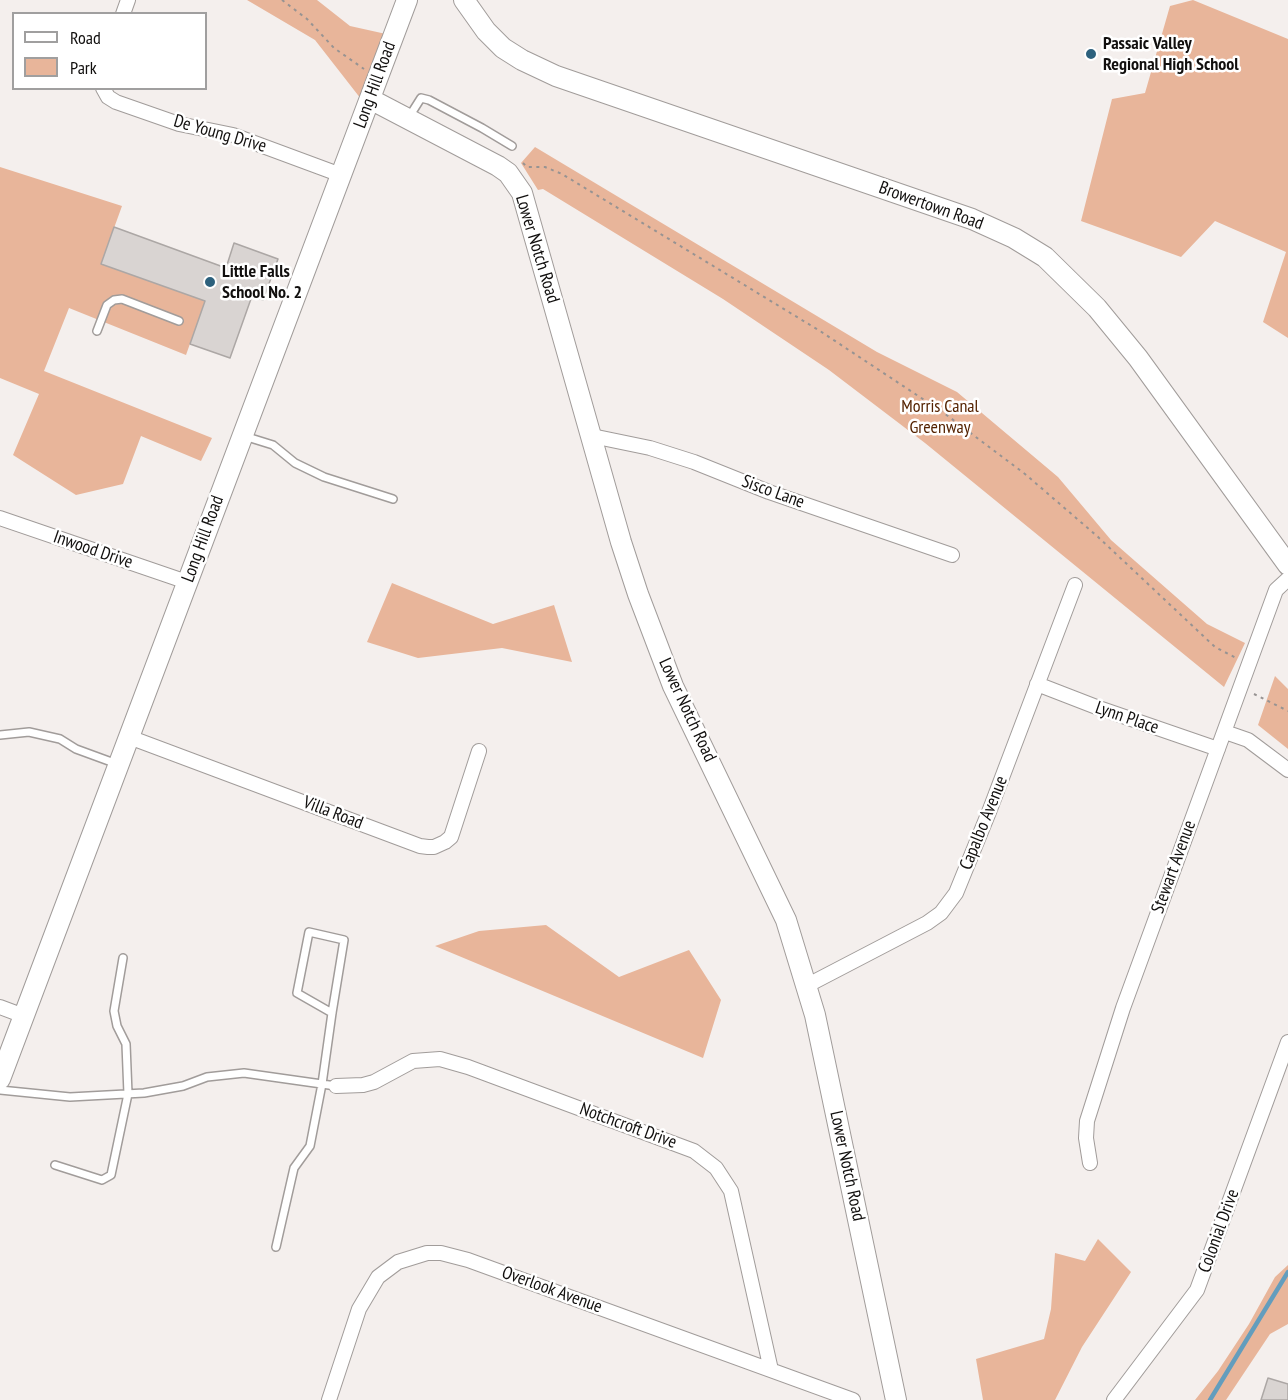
<!DOCTYPE html>
<style>
body{margin:0}
#map{position:relative;width:1288px;height:1400px;overflow:hidden;background:#f4efed;font-family:"PT Sans Narrow",sans-serif}
canvas{display:block}
.legend{position:absolute;left:12px;top:12px;width:195px;height:78px;box-sizing:border-box;background:#fff;border:2px solid #a09f9f;margin:0;padding:8px 10px;list-style:none;font-size:18px;color:#110f0e}
.legend li{display:flex;align-items:center;gap:12px;height:30px}
.legend b{width:30px;border:2px solid #a09f9f}
</style>
<div id="map">
<canvas width="1288" height="1400"></canvas>
<ul class="legend">
<li><b style="height:8px;background:#fff"></b>Road</li>
<li><b style="height:16px;background:#e8b59a"></b>Park</li>
</ul>
</div>
<script>
const ctx = document.querySelector('canvas').getContext('2d');
ctx.lineJoin = 'round';
function fill(path, color) { ctx.fillStyle = color; ctx.fill(path, 'evenodd'); }
const poly = rows => new Path2D(rows.map(r => 'M' + r).join(''));
function trace(path, color, width, dash) { ctx.strokeStyle = color; ctx.lineWidth = width; ctx.lineCap = dash ? 'butt' : 'round'; ctx.setLineDash(dash || []); ctx.stroke(path); }
function label(font, color, halo, rows, align = 'center') {
  ctx.font = font + ' "PT Sans Narrow",sans-serif'; ctx.lineWidth = 5; ctx.setLineDash([]); ctx.textBaseline = 'middle'; ctx.strokeStyle = halo; ctx.fillStyle = color; for (const [text, x, y, turn = 0] of rows) {
    ctx.save(); ctx.translate(x, y); ctx.rotate((+turn || 0) * Math.PI / 180); ctx.textAlign = isNaN(turn) ? turn : align; if (halo) ctx.strokeText(text, 0, 0); ctx.fillText(text, 0, 0); ctx.restore();
  }
}
const green = poly([
 [247,0,317,0,350,26,386,34,361,99,315,40],
 [1193,0,1288,39,1288,338,1263,322,1286,252,1215,221,1181,257,1081,221,1112,99,1145,93,1170,6],
 [535,147,877,352,957,392,1058,477,1111,540,1207,624,1245,643,1224,687,925,443,829,370,723,299,543,189,538,190,521,163],
 [0,167,122,206,101,264,205,301,186,355,69,308,44,371,212,438,201,461,141,436,123,484,76,495,13,455,39,394,0,378],
 [392,583,493,624,554,605,572,662,502,648,418,658,367,642],
 [1275,676,1288,689,1288,749,1258,725],
 [546,925,619,977,689,950,721,1000,703,1058,435,946,479,931],
 [1098,1239,1131,1272,1082,1347,1055,1400,983,1400,976,1359,1044,1339,1051,1309,1055,1253,1085,1261],
 [1288,1265,1288,1324,1270,1334,1226,1400,1195,1400,1218,1371,1249,1324,1275,1277]
]);
const stream = poly([
 [1210,1400,1288,1272]
]);
const building = poly([
 [114,227,226,268,234,243,278,259,263,300,252,296,230,358,190,344,205,301,101,264,114,227],
 [1268,1378,1288,1384,1288,1400,1261,1400,1268,1378]
]);
const path = poly([
 [282,0,307,19,334,48,364,69],
 [523,163,527,167,545,167,562,174,820,331,944,413,1025,474,1097,536,1215,647,1238,659],
 [1254,694,1288,711]
]);
const lane = poly([
 [409,117,421,98,429,100,482,128,512,146],
 [97,331,107,305,114,300,122,299,179,321],
 [244,436,273,445,295,463,324,477,393,499],
 [0,735,29,732,60,739,76,749,117,764],
 [0,1090,70,1097,144,1093,183,1086,207,1077,244,1073,336,1086],
 [55,1165,102,1180,111,1175,128,1094,126,1044,117,1026,114,1011,123,958],
 [276,1247,294,1168,310,1146,322,1084,332,1013,344,940,309,932,297,993,332,1013]
]);
const street = poly([
 [123,14,128,0],
 [103,88,108,97,116,102,179,124,233,135,341,175],
 [592,436,650,448,694,462,769,492,952,555],
 [0,518,187,582],
 [1037,684,1099,708,1218,749],
 [1225,732,1248,740,1288,770],
 [129,737,420,846,428,847,434,847,445,842,451,837,479,751],
 [806,986,927,923,941,913,956,893,989,812,1075,585],
 [0,1007,24,1016],
 [336,1086,363,1085,374,1082,413,1061,440,1059,468,1067,694,1151,716,1168,731,1191,771,1370],
 [1090,1163,1086,1138,1087,1121,1123,1008,1276,590,1288,579],
 [329,1400,359,1309,378,1277,398,1262,427,1253,441,1253,468,1260,853,1400],
 [1114,1400,1197,1290,1288,1042]
]);
const secondary = poly([
 [464,0,486,31,503,48,522,60,556,76,972,219,1014,238,1045,257,1097,308,1138,358,1288,565],
 [370,99,498,166,508,173,522,193,621,542,638,594,673,686,786,920,815,1015,896,1400],
 [0,1079,407,0]
]);
const markers = [
 [1091,54,6,"#2d617d"],
 [210,282,6,"#2d617d"]
];
const poiNames = [
 ["Passaic Valley",1103,44],
 ["Regional High School",1103,65],
 ["Little Falls",222,272],
 ["School No. 2",222,293]
];
const streetNames = [
 ["Long Hill Road",375,85,-70],
 ["De Young Drive",220,134,16],
 ["Browertown Road",931,206,20],
 ["Lower Notch Road",537,249,73],
 ["Sisco Lane",773,492,20],
 ["Long Hill Road",203,539,-70],
 ["Inwood Drive",93,550,19],
 ["Lower Notch Road",687,710,65],
 ["Lynn Place",1127,718,19],
 ["Villa Road",333,813,21],
 ["Capalbo Avenue",984,823,-68],
 ["Stewart Avenue",1174,867,-70],
 ["Notchcroft Drive",628,1126,20],
 ["Lower Notch Road",847,1166,78],
 ["Colonial Drive",1219,1231,-70],
 ["Overlook Avenue",552,1290,20]
];
const parkNames = [
 ["Morris Canal",940,407],
 ["Greenway",940,428]
];
fill(green, '#e8b59a');
trace(stream, '#639dbd', 4.5);
fill(building, '#d9d4d2');
trace(building, '#aca7a5', 1.5);
trace(lane, '#a19c9a', 10);
trace(street, '#a19c9a', 16);
trace(secondary, '#a19c9a', 22);
trace(path, '#979392', 2, [3, 4.5]);
trace(lane, '#fff', 7);
trace(street, '#fff', 14);
trace(secondary, '#fff', 20);
for (const [x, y, r, color] of markers) { const dot = new Path2D(); dot.arc(x, y, r, 0, 2 * Math.PI); ctx.fillStyle = color; ctx.fill(dot); trace(dot, '#fff', 2); }
label('bold 18px', '#110f0e', '#fff', poiNames, 'left');
label('18px', '#110f0e', '#fff', streetNames);
label('18px', '#542201', '#fff', parkNames);
</script>
